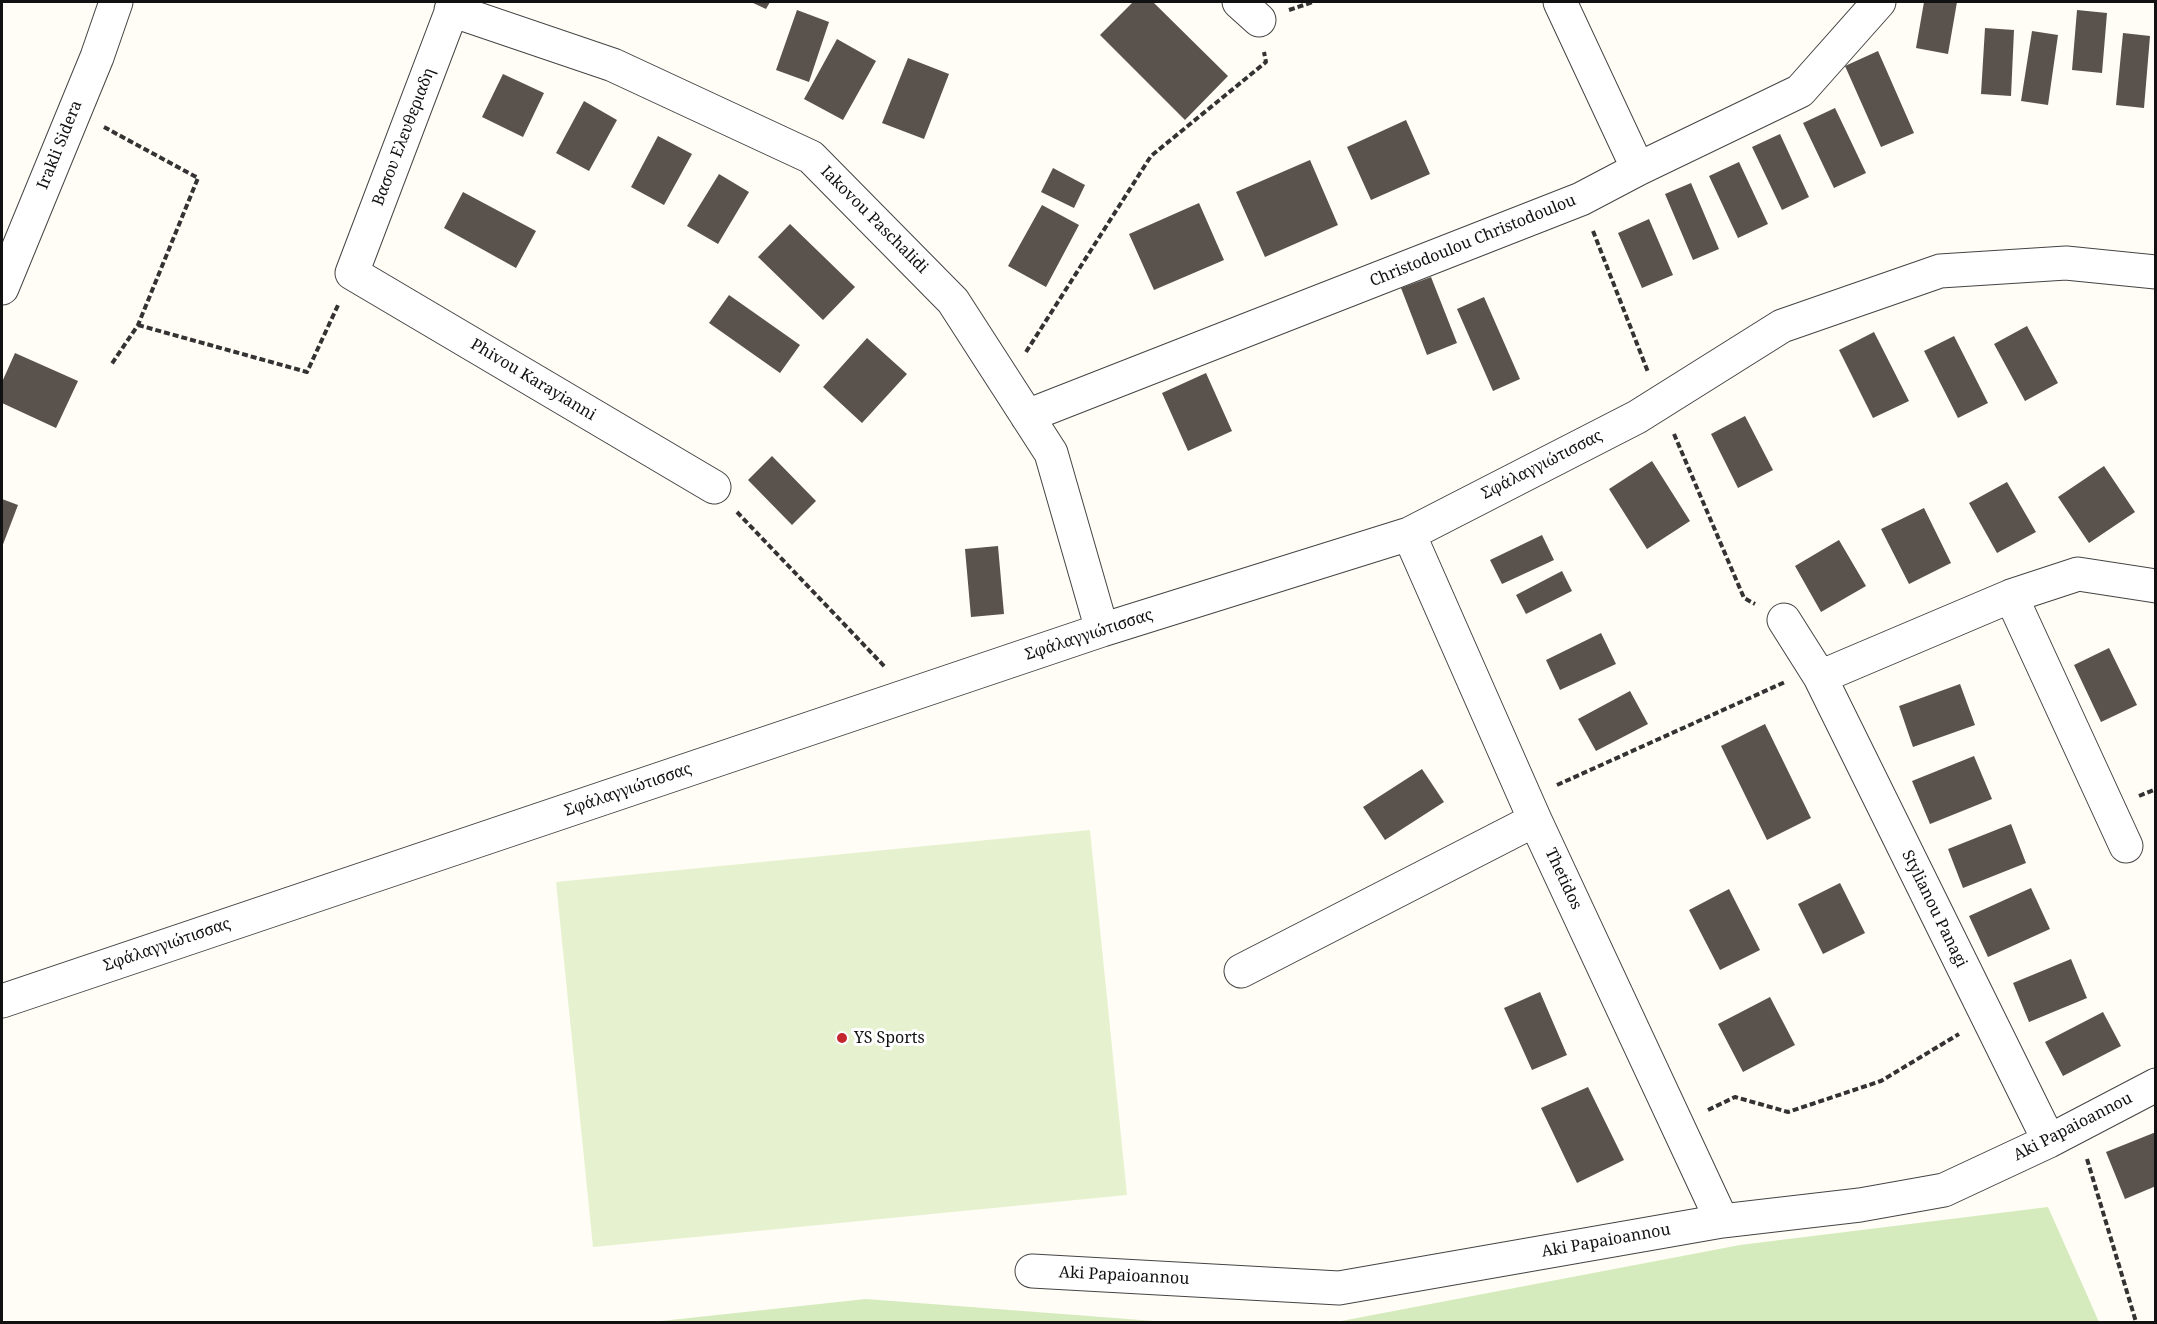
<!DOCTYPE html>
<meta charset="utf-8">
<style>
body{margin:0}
#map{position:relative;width:2157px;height:1324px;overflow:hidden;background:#fffdf5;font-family:"Noto Serif",serif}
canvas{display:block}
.frame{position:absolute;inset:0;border:3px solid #111;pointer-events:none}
</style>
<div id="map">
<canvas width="2157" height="1324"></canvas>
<div class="frame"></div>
</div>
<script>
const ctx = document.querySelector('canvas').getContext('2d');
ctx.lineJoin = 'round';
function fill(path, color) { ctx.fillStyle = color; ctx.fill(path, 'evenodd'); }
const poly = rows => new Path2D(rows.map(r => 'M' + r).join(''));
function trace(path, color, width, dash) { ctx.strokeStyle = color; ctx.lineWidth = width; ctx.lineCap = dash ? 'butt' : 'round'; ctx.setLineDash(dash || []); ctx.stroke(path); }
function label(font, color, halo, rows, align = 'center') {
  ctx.font = font + ' "Noto Serif",serif'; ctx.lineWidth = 6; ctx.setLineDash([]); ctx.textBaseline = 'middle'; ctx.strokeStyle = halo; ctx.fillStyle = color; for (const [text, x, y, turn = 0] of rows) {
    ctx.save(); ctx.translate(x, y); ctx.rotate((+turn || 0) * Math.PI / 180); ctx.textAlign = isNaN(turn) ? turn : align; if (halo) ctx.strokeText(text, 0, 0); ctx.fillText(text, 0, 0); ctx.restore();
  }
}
const green = poly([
 [2048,1207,2099,1322,1336,1322,1740,1245],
 [866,1299,1167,1322,652,1322]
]);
const pitch = poly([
 [1090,830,1127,1195,593,1247,556,882]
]);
const building = poly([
 [751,2,770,2,766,9],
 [1133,2,1153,2,1228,76,1185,120,1100,35],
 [1924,2,1957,2,1948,54,1916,48],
 [797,10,829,22,809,82,776,70],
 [2077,10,2107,13,2102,73,2072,70],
 [1985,28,2014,30,2011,96,1981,94],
 [2032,31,2058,35,2048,105,2021,101],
 [2123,33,2150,36,2144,108,2116,105],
 [837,39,876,61,843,120,804,99],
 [1878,51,1914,133,1881,147,1845,66],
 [908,58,949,74,924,139,882,123],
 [503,74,544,93,523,137,482,117],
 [584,101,617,120,589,171,556,153],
 [1835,108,1866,173,1834,188,1803,123],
 [1406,120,1430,174,1371,200,1347,147],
 [1780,134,1809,197,1782,210,1752,147],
 [658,136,692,154,664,205,631,187],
 [1310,160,1338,225,1265,257,1236,192],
 [1739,162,1768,224,1738,238,1709,176],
 [1053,168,1085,185,1074,208,1041,192],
 [719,174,749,192,718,244,687,226],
 [1691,183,1719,249,1693,260,1665,194],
 [463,192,536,231,516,268,444,228],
 [1199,203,1224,260,1154,290,1129,234],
 [1042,205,1079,225,1046,287,1008,266],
 [1649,219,1673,275,1642,288,1618,233],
 [790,224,855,287,823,320,758,257],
 [1431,277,1457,343,1427,355,1401,288],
 [729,295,800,345,780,373,709,323],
 [1484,297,1520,379,1493,391,1457,309],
 [2027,326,2058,383,2025,401,1994,344],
 [1874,332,1909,401,1873,418,1839,350],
 [1954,336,1988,403,1958,418,1924,351],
 [867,338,907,374,862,423,823,387],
 [15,353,78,381,56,428,2,403,2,382],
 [1206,373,1232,431,1188,451,1162,393],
 [1745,416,1773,470,1738,488,1711,434],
 [772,456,816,501,792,525,748,480],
 [1652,461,1690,521,1647,549,1609,489],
 [2104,466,2135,512,2089,543,2058,497],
 [2007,482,2036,532,1997,553,1969,503],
 [2,499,18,505,2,547],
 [1924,508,1951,563,1909,584,1881,529],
 [1542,535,1554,560,1502,584,1490,560],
 [1839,540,1866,586,1821,612,1795,566],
 [998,546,1004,614,971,617,965,549],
 [1562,571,1572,591,1526,614,1516,595],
 [1601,633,1616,664,1560,690,1546,660],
 [2109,648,2137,705,2101,722,2074,665],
 [1960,684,1975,725,1913,747,1899,706],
 [1630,691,1648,724,1596,751,1578,719],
 [1765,724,1811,818,1767,840,1721,746],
 [1974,756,1992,799,1930,824,1912,781],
 [1422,769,1444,802,1385,840,1363,807],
 [2011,824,2026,863,1963,888,1948,849],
 [1840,883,1865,933,1823,954,1798,904],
 [2031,888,2050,929,1988,957,1969,916],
 [1729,889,1760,950,1720,970,1689,910],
 [2071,959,2087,998,2029,1022,2013,983],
 [1540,992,1567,1055,1532,1070,1504,1008],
 [1770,997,1795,1045,1743,1072,1718,1024],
 [2103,1012,2121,1046,2063,1076,2045,1042],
 [1588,1087,1624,1160,1577,1183,1541,1108],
 [2156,1132,2156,1186,2125,1199,2106,1152]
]);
const path = poly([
 [1289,10,1313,2],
 [104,127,198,178,138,325,111,365],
 [1593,231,1648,372],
 [138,325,307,372,339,303],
 [1026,352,1151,156,1266,62,1264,52],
 [1674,434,1744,598,1755,604],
 [737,512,885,667],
 [1557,785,1785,682],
 [2139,796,2156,789],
 [1708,1110,1735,1097,1788,1112,1881,1081,1959,1034],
 [2087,1159,2136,1322]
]);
const minor = poly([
 [455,2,352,273,714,487],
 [1239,2,1259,20],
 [1560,2,1638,169],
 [451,10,613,65,811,157,953,301,1051,453,1102,630],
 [2,288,97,57,116,2],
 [1027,416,1581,199,1638,169,1800,91,1879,2],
 [1409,534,1535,820,1722,1221],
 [2011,596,2126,846],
 [1784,620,1820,677,2049,1141],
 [1820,677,2011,596,2078,574,2156,586],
 [1241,971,1535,820],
 [2,1001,1102,630,1409,534,1637,417,1782,326,1940,271,2066,263,2156,272],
 [1032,1271,1339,1288,1722,1221,1860,1205,1944,1190,2049,1141,2156,1085]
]);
const markers = [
 [842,1038,6,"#c4262e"]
];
const streetNames = [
 ["Βασου Ελευθεριαδη",404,137,-69],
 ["Irakli Sidera",60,145,-68],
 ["Iakovou Paschalidi",874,220,45],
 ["Christodoulou Christodoulou",1473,241,-22],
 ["Phivou Karayianni",533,380,31],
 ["Σφάλαγγιώτισσας",1542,465,-27],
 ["Σφάλαγγιώτισσας",1089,635,-18],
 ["Σφάλαγγιώτισσας",628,790,-19],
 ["Thetidos",1563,879,65],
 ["Stylianou Panagi",1934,909,64],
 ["Σφάλαγγιώτισσας",167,945,-19],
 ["Aki Papaioannou",2073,1127,-27],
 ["Aki Papaioannou",1606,1241,-10],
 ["Aki Papaioannou",1124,1276,3]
];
const poiNames = [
 ["YS Sports",854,1038]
];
fill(green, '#d5ebbd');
fill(pitch, '#e6f2cf');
fill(building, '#5a524d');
trace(minor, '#444', 35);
trace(path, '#333', 4, [6, 3]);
trace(minor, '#fff', 33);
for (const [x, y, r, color] of markers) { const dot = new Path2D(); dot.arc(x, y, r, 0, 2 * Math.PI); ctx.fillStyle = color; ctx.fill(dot); trace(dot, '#fff', 2); }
label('16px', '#111', '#fff', streetNames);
label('16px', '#111', '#fff', poiNames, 'left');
</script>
